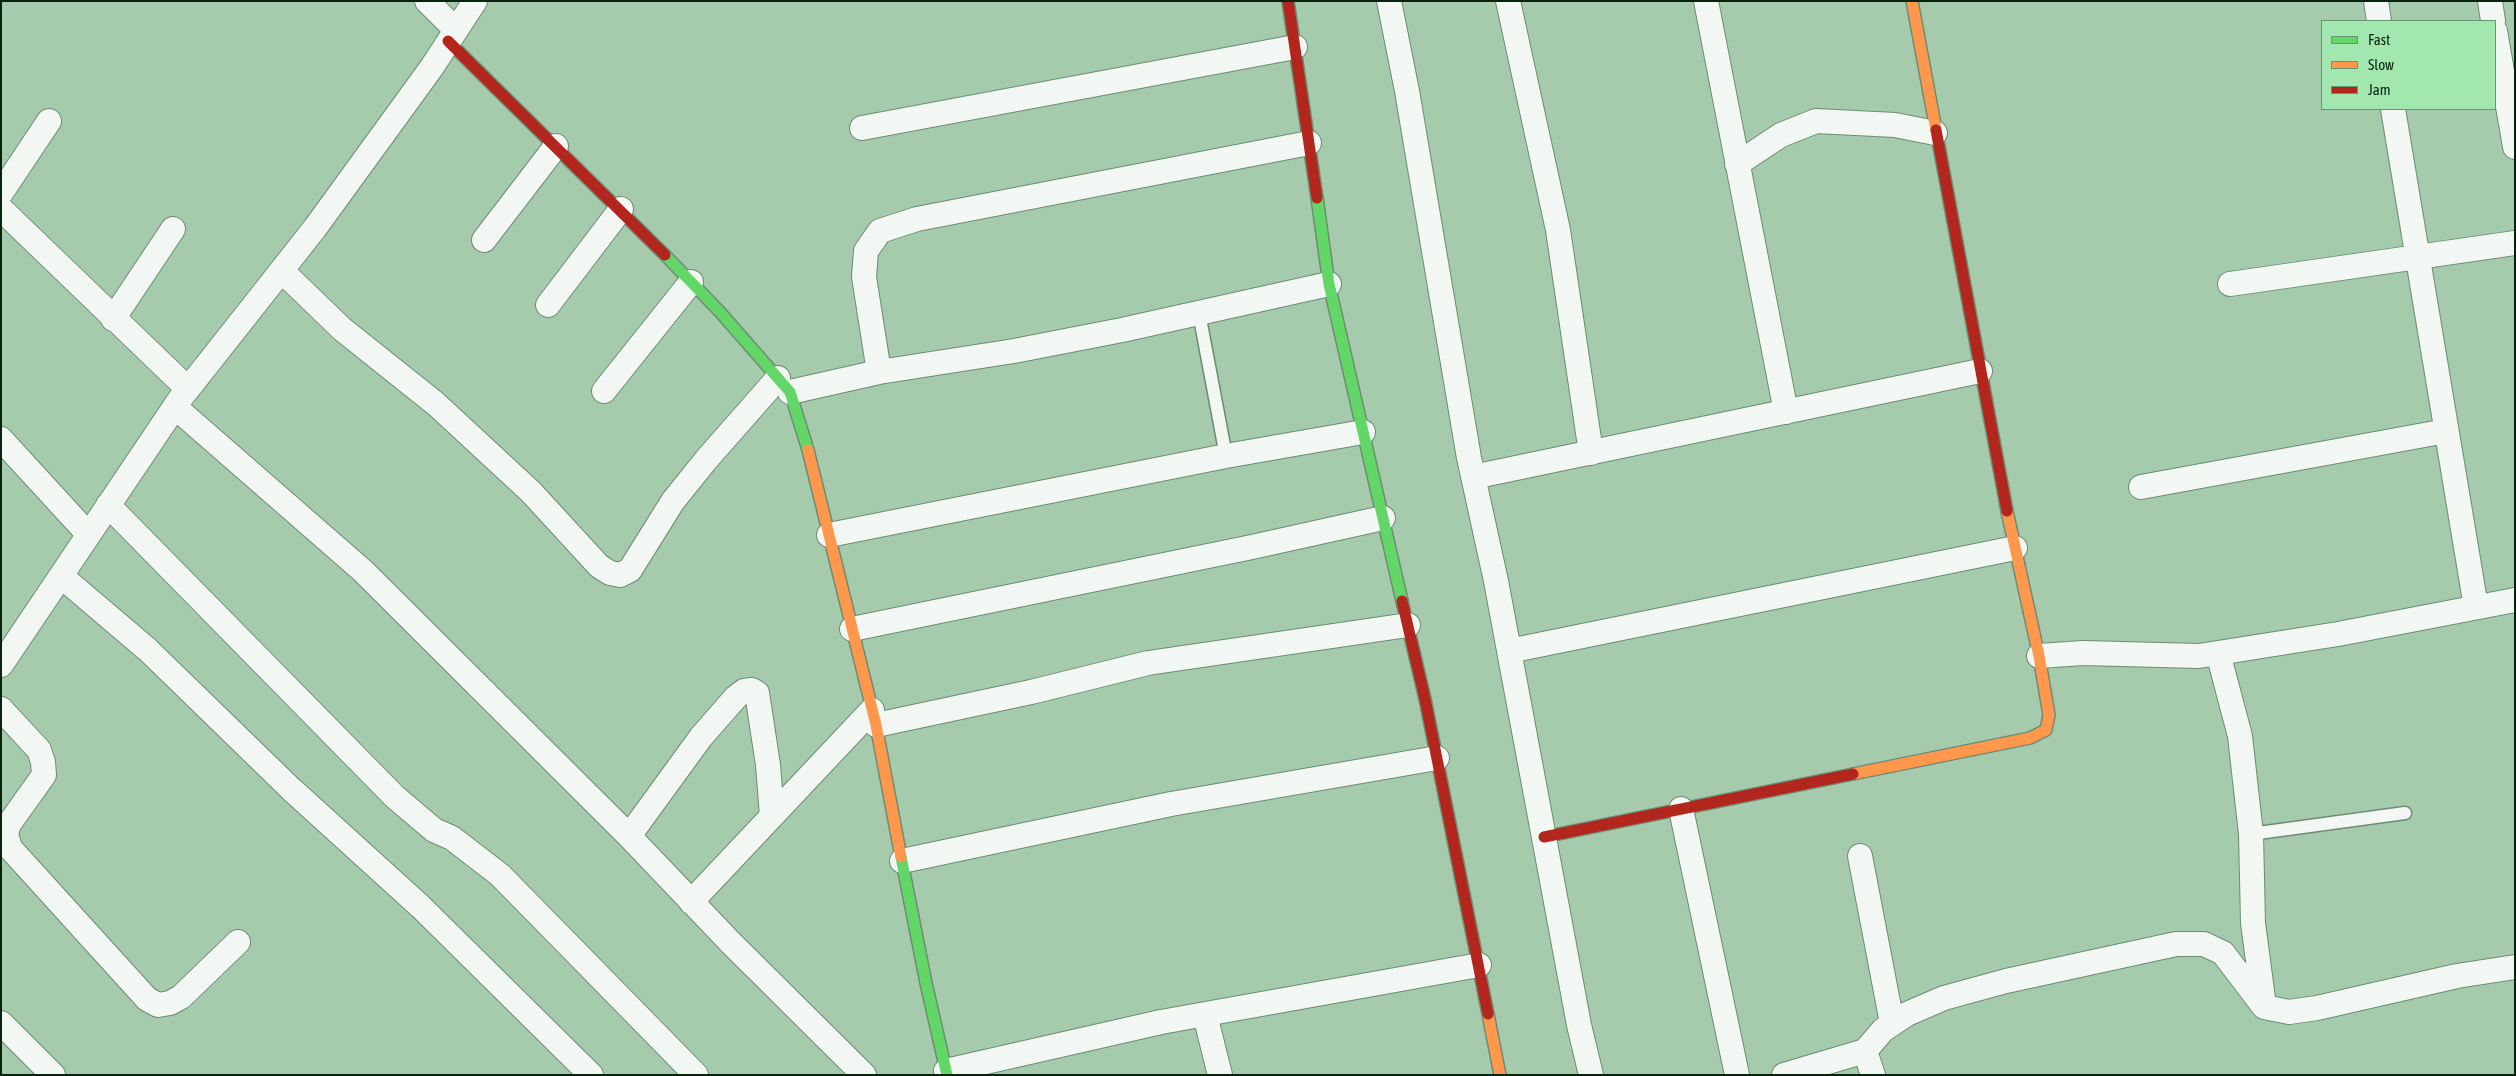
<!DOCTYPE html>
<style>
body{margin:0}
#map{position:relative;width:2516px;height:1076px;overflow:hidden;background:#a5cbac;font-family:"Asap Condensed",sans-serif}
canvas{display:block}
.frame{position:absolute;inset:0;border:2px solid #07230e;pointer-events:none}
.legend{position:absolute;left:2321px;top:20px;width:175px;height:90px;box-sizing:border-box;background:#a2e7af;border:1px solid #64996f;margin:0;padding:6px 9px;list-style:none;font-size:15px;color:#07230e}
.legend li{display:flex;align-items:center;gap:10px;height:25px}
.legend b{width:25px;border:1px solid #64996f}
</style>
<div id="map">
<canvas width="2516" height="1076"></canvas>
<div class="frame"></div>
<ul class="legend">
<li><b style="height:6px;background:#63d668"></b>Fast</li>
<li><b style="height:6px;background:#ff974d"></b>Slow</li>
<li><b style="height:6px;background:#b3261e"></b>Jam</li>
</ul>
</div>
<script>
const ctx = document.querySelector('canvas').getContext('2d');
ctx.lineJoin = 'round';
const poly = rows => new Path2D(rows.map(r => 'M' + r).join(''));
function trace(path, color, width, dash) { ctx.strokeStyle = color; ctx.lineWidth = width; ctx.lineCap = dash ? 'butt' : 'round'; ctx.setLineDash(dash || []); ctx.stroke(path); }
const lane = poly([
 [1199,313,1226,456],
 [2251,834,2405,813]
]);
const street = poly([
 [427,1,455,29],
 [1389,1,1407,91,1469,458,1496,581,1579,1025,1591,1075],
 [1508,1,1558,230,1591,453],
 [1706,1,1786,412],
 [2376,1,2379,21],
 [2490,1,2493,21],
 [2495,31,2515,147],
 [2393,109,2476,607],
 [862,128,1295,47],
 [1737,164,1781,135,1816,121,1895,125,1935,133],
 [1,193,49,121],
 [1,209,188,389],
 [484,240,556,146],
 [282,271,342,329,436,404,531,492,599,566,610,573,620,575,630,570,673,501,706,460,778,378],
 [2230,284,2515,243],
 [548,305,621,209],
 [113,319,173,229],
 [879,372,864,277,866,251,880,231,917,219,1309,143],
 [604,391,691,282],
 [790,392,879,372,1014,351,1122,330,1329,284],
 [175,407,363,571,629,836,731,943,864,1075],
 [1,439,88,534],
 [1473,477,1980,371],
 [2141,487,2446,431],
 [108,505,395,797,434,830,452,838,500,875,696,1075],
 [829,535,1226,456,1363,432],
 [61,576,148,650,291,789,421,907,591,1075],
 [852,629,1252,547,1383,518],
 [1509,651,2015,548],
 [2218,653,2240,736,2251,834,2253,923,2264,1006],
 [2039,656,2083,653,2199,656,2338,634,2515,600],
 [1,665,180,399,315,228,432,67,475,1],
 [1,709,39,750,43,762,44,775,9,824,6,834,10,848,147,999,158,1005,170,1003,181,997,238,942],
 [876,725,1031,692,1148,663,1408,625],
 [1681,809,1737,1075],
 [629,836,701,737,736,697,744,691,752,690,757,693,768,765,772,816],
 [1860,856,1892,1023],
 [902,861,1171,804,1437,758],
 [691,902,872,710],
 [1205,1015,1220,1075],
 [1,1023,53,1075],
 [1865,1051,1873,1075],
 [946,1071,1161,1022,1479,965],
 [1784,1075,1865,1051,1883,1030,1907,1014,1944,998,2006,981,2176,944,2204,944,2223,953,2264,1007,2289,1012,2317,1008,2457,976,2515,967]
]);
const fast = poly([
 [1317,198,1329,284,1402,601],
 [665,255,720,312,790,392,808,450],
 [901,857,926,983,947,1075]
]);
const slow = poly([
 [1912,1,1936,130],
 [808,450,876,725,901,857],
 [1853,774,2030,738,2046,730,2049,715,2039,656,2007,511],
 [1488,1014,1500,1075]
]);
const jam = poly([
 [1288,1,1317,198],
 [448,41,665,255],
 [1936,130,2007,511],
 [1402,601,1425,699,1488,1014],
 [1544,837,1853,774]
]);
trace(lane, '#6e8c74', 15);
trace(street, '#6e8c74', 26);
trace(fast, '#6e8c74', 14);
trace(slow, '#6e8c74', 14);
trace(jam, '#6e8c74', 14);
trace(lane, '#f2f7f3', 12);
trace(street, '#f2f7f3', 24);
trace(fast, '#63d668', 11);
trace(slow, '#ff974d', 11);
trace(jam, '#b3261e', 11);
</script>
